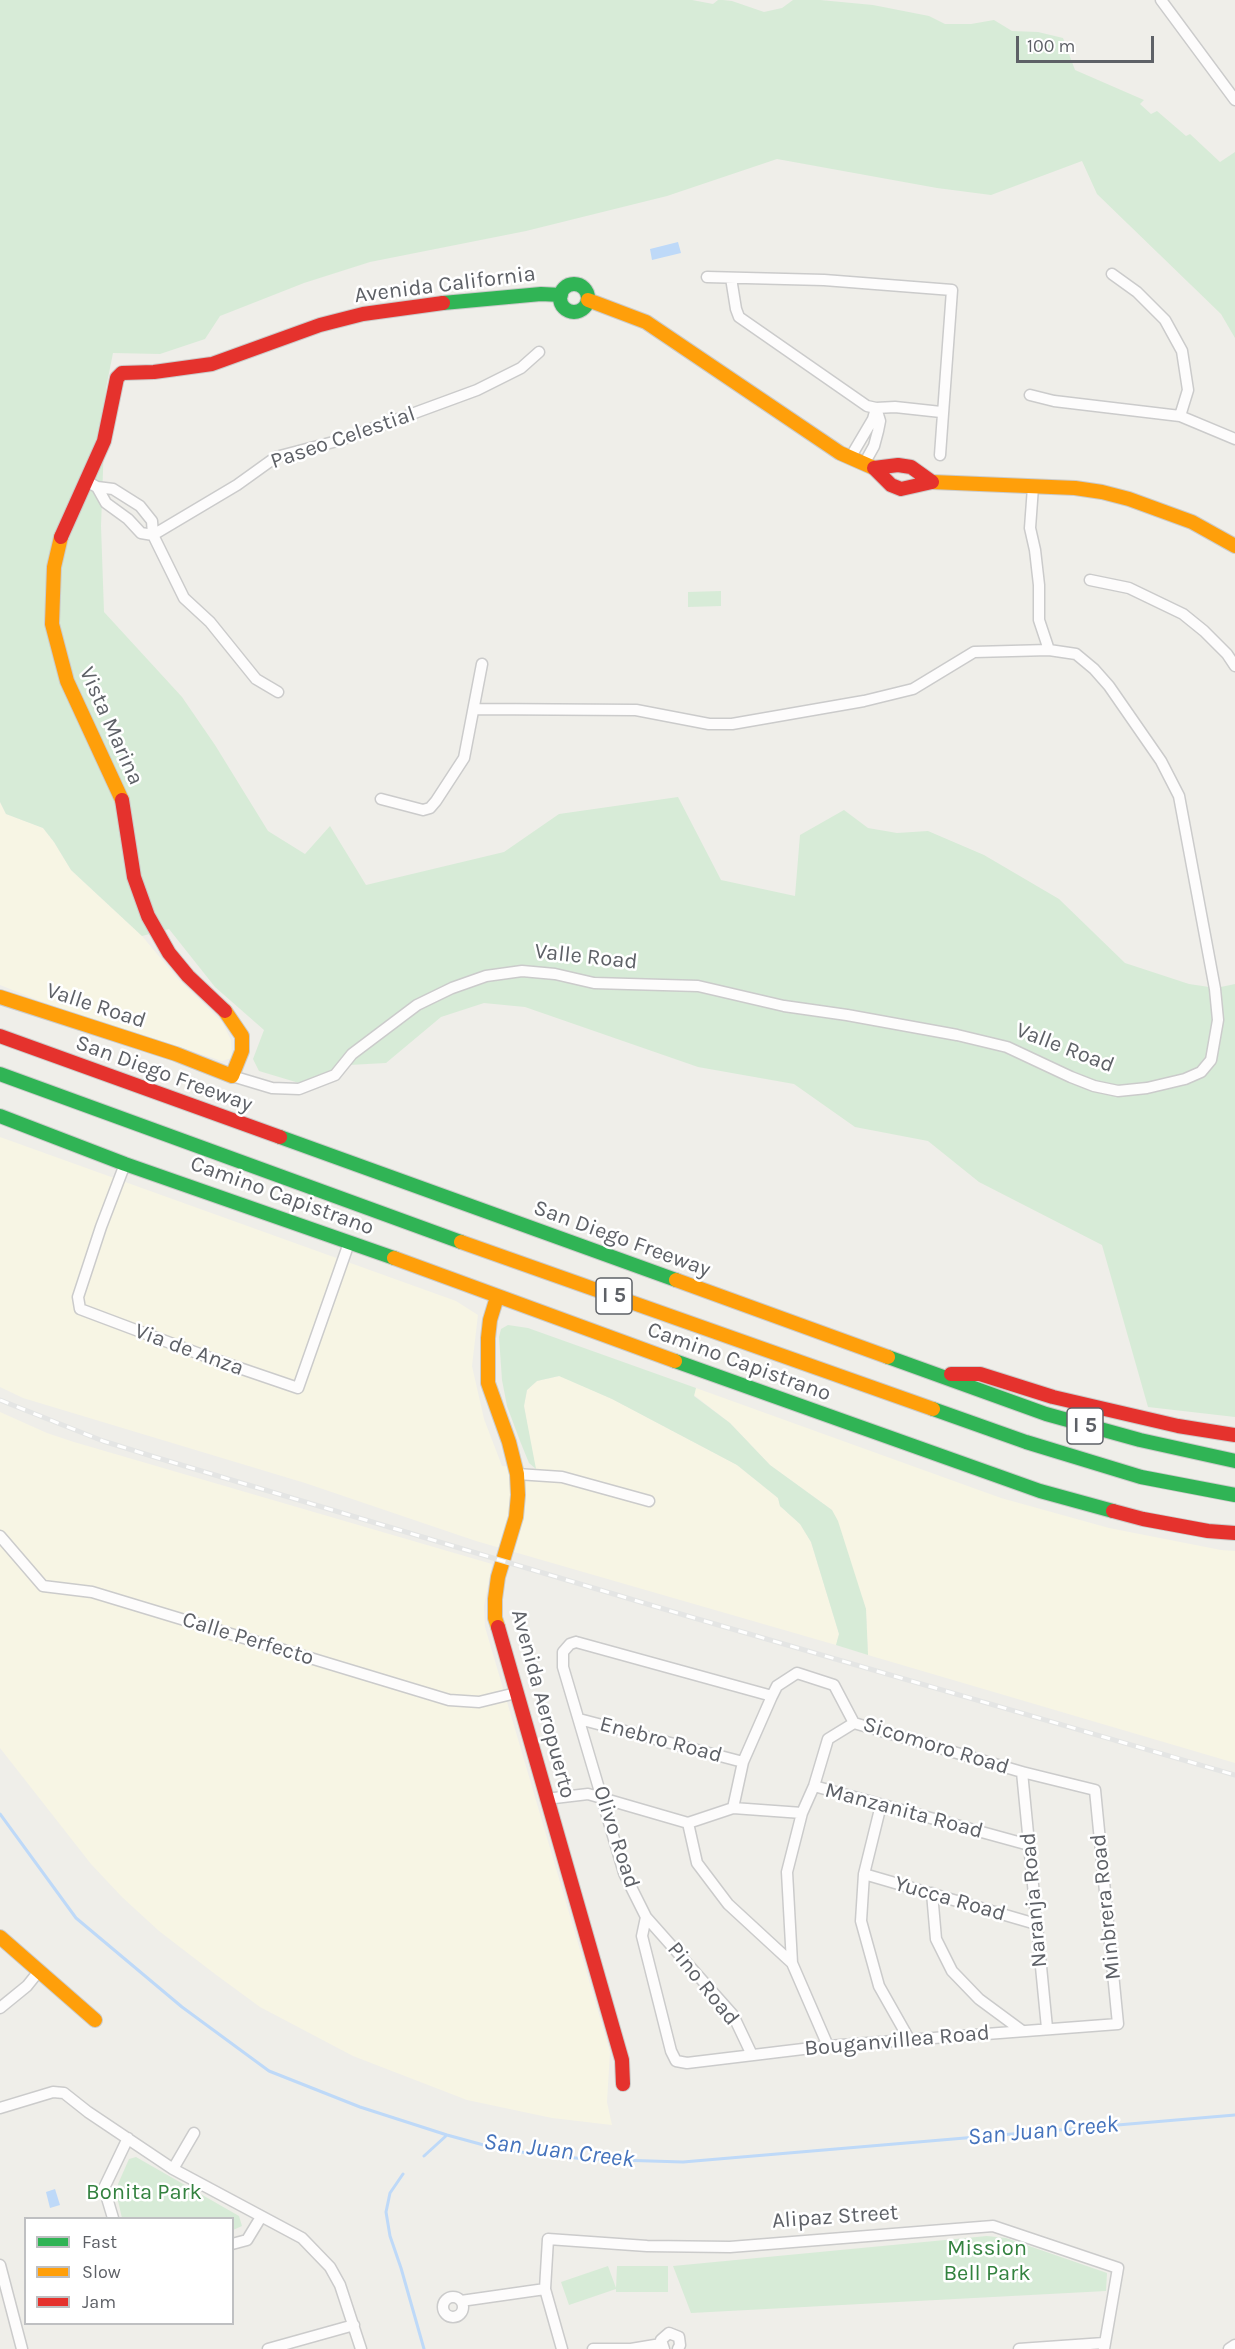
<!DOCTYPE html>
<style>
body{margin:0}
#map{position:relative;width:1235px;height:2349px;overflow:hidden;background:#efeee9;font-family:Karla,sans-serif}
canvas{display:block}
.legend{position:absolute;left:24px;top:2217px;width:210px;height:108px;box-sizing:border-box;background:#fff;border:2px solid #bfc0c2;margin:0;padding:8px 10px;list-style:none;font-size:18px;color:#5e6167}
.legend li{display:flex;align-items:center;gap:12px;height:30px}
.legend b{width:30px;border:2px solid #bfc0c2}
.scale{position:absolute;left:1016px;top:36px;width:138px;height:27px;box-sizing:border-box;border:3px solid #5e6167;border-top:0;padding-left:8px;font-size:18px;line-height:21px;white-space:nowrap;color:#5e6167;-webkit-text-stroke:4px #fff;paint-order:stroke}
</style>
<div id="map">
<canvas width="1235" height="2349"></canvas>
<ul class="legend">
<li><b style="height:8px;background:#30b455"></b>Fast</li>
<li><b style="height:8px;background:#ff9f0a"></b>Slow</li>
<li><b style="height:8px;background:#e5322d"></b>Jam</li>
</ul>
<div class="scale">100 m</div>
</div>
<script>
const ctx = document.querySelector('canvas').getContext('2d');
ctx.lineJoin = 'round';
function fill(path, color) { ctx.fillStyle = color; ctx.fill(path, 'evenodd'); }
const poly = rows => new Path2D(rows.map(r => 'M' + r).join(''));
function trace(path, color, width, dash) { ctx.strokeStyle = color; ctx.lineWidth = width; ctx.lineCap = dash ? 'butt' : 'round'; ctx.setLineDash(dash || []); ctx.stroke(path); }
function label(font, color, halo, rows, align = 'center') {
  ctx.font = font + ' Karla,sans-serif'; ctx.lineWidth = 5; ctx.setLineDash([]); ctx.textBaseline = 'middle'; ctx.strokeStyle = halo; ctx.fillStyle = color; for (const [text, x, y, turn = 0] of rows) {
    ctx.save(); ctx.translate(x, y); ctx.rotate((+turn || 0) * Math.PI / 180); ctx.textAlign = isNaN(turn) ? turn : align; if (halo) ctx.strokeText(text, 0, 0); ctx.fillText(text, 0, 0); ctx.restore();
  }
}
const commercial = poly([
 [0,802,6,814,43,828,54,842,71,870,142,936,178,979,222,1022,231,1040,232,1058,222,1061,40,1001,0,985],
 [0,1137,456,1301,478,1315,472,1366,484,1419,502,1466,535,1469,524,1406,527,1390,537,1381,560,1376,612,1399,737,1465,778,1498,780,1506,800,1524,811,1542,839,1634,836,1645,476,1541,305,1483,23,1398,0,1387],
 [696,1388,1001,1498,1109,1528,1221,1550,1235,1551,1235,1763,868,1655,866,1609,832,1510,770,1465,730,1423,694,1395],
 [0,1412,47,1433,74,1442,492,1564,484,1606,485,1627,610,2052,607,2102,612,2125,552,2118,467,2100,353,2056,260,2007,215,1974,159,1931,122,1897,91,1864,0,1748]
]);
const green = poly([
 [0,0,692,0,713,4,718,0,723,0,732,1,764,12,782,8,793,0,820,0,873,5,929,16,945,24,971,24,994,20,1012,31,1038,32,1063,38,1075,70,1144,100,1140,104,1151,114,1157,111,1186,136,1190,134,1220,162,1235,152,1235,338,1221,314,1097,194,1082,161,991,195,937,188,777,159,667,196,526,231,370,262,304,283,220,316,205,339,160,354,113,353,106,388,101,526,104,612,182,697,215,745,268,831,305,854,330,826,366,885,504,852,559,814,678,797,721,880,795,896,800,835,844,810,868,828,897,833,928,831,984,855,1059,899,1125,963,1189,984,1216,988,1235,984,1235,1417,1148,1407,1102,1245,979,1182,928,1141,855,1127,794,1084,698,1067,525,1007,484,1003,441,1017,386,1063,349,1065,299,1083,259,1071,253,1059,264,1030,215,987,169,929,142,936,71,870,54,842,43,828,6,814,0,802],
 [721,591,721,606,688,607,688,592],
 [508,1325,528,1328,696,1388,694,1396,730,1423,770,1465,832,1510,838,1521,866,1609,868,1655,836,1645,839,1634,811,1542,800,1524,780,1506,778,1498,737,1465,612,1399,559,1376,537,1381,527,1390,524,1406,536,1469,529,1463,520,1441,507,1406,502,1380,499,1337,501,1329],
 [136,2157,239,2216,242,2226,233,2230,232,2218,122,2218,118,2201,118,2184,129,2159],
 [987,2236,1006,2238,1107,2273,1106,2291,691,2313,673,2266],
 [608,2266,616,2288,617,2266,668,2266,668,2292,616,2292,616,2289,569,2305,561,2282]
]);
const water = poly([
 [678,242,681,253,652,260,650,249],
 [55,2189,60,2205,50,2208,46,2192]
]);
const stream = poly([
 [0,1814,76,1918,182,2007,269,2071,360,2107,447,2135,502,2150,585,2159,683,2162,1235,2115],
 [424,2156,447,2135],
 [403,2174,390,2193,386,2212,390,2236,401,2268,424,2349]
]);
const street = poly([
 [1161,0,1235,100],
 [1112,274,1137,292,1165,320,1182,351,1188,390,1180,416],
 [707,277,824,280,952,290,940,455],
 [731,278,736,309,739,317,867,406,876,408,895,407,941,412],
 [1030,395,1054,401,1180,416,1235,439],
 [850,458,873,419,876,408],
 [864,464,874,446,878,431,880,421,876,408],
 [86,481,97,487,113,489,140,506,152,521,153,535,184,598,210,622,256,679,278,692],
 [97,487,106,503,128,519,141,533,153,535],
 [1033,487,1030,528,1035,550,1039,585,1039,620,1049,650],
 [153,535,237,485,276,457,341,440,477,390,521,368,539,352],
 [1090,580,1129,588,1183,614,1204,631,1227,654,1235,666],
 [381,799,423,810,430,808,436,801,464,758,482,664],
 [232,1076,272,1088,299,1089,335,1075,352,1054,417,1005,452,988,486,976,522,971,555,974,594,983,698,986,784,1006,847,1015,957,1035,1007,1047,1071,1077,1094,1086,1118,1091,1147,1088,1185,1079,1201,1072,1211,1060,1218,1020,1215,989,1179,796,1161,761,1109,686,1094,669,1076,654,1049,650,974,652,913,689,864,701,732,724,709,724,636,710,474,709],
 [125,1164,101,1227,78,1297,80,1309,213,1359,298,1388,349,1243],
 [517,1474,562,1477,649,1501],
 [0,1536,43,1586,92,1592,449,1700,479,1702,516,1693],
 [576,1642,772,1696,777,1686,797,1673,834,1685,854,1723,1022,1772,1095,1790,1118,2024,828,2046,687,2063,676,2061,671,2051,642,1936,646,1917,624,1873,563,1667,563,1652,570,1644,576,1642],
 [579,1719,743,1762],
 [1022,1772,1047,2028],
 [814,1786,1029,1845],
 [546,1799,588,1794,688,1823,697,1863,728,1904,792,1963],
 [881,1805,864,1874,861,1921,879,1986,909,2039],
 [733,1808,743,1762,772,1696],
 [688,1823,733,1808,802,1813],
 [864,1874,1036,1924],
 [932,1893,936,1939,952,1971,979,1999,1021,2030],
 [646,1917,733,2015,752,2055],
 [0,2008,27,1986,39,1971],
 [828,2046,792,1963,787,1872,802,1813,814,1786,828,1739,854,1723],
 [0,2108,53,2092,64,2093,88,2112,173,2169,302,2238,330,2267,340,2285,361,2349],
 [173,2169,194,2133],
 [113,2218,104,2188,128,2138],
 [232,2244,247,2240,261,2217],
 [0,2265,22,2349],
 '443 2307a10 10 0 1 1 20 0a10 10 0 1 1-20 0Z',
 [461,2301,545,2289],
 [268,2349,354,2325],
 [562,2349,545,2289,548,2239,647,2246,730,2247,993,2226,1118,2268,1104,2349],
 [593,2349,631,2349,661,2344],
 [664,2349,661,2340,669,2333,679,2337,680,2345,678,2349],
 [1019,2349,1104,2343],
 [1229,2349,1235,2345]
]);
const fast = poly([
 '560 298a14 14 0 1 1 28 0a14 14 0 1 1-28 0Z',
 [443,303,541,294,561,295],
 [0,1074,461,1242],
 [0,1116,125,1164,394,1258],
 [280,1137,676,1280],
 [888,1357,1046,1414,1140,1440,1235,1461],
 [675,1361,1040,1491,1113,1511],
 [933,1409,1026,1442,1141,1477,1235,1495]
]);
const slow = poly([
 [588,300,646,322,840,453,874,468],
 [932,482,1075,488,1102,492,1129,499,1192,522,1235,546],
 [61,537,54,567,52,624,67,681,122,800],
 [0,997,176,1054,232,1076,242,1051,242,1036,225,1011],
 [461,1242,933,1409],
 [394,1258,675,1361],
 [676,1280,888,1357],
 [497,1297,490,1320,488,1338,488,1383,509,1442,517,1474,518,1495,516,1517,498,1577,495,1599,495,1618,498,1627],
 [0,1937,95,2020]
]);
const jam = poly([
 [898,465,911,467,932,482,901,489,891,485,874,468,898,465],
 [61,537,104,441,117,378,122,373,154,372,212,364,320,325,363,314,443,303],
 [122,800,134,877,148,916,169,953,188,976,225,1011],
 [0,1036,280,1137],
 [951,1374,980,1374,1053,1397,1178,1426,1235,1435],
 [1113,1511,1143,1519,1208,1531,1235,1533],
 [498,1627,622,2060,623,2084]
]);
const rail = poly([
 [0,1400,103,1441,158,1458,684,1615,1235,1775]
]);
const shields = [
 [614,1296,36],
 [1085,1426,36]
];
const shieldNames = [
 ["I 5",614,1296],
 ["I 5",1085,1426]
];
const streetNames = [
 ["Avenida California",445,285,-7],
 ["Paseo Celestial",343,438,-19],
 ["Vista Marina",111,726,66],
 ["Valle Road",586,957,6],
 ["Valle Road",96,1006,18],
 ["Valle Road",1065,1048,21],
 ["San Diego Freeway",164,1074,20],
 ["Camino Capistrano",282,1196,20],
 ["San Diego Freeway",622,1239,20],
 ["Via de Anza",189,1350,20],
 ["Camino Capistrano",739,1362,20],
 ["Calle Perfecto",248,1639,17],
 ["Avenida Aeropuerto",543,1704,75],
 ["Enebro Road",661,1740,15],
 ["Sicomoro Road",936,1746,17],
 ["Manzanita Road",904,1811,15],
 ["Olivo Road",616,1837,72],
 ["Yucca Road",950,1899,16],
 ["Naranja Road",1034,1900,-95],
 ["Minbrera Road",1106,1907,-96],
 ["Pino Road",703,1984,51],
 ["Bouganvillea Road",897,2041,-5],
 ["Alipaz Street",835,2217,-4]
];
const parkNames = [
 ["Bonita Park",144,2193],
 ["Mission",987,2249],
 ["Bell Park",987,2274]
];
const waterNames = [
 ["San Juan Creek",1043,2131,-5],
 ["San Juan Creek",559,2151,7]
];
fill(commercial, '#f7f5e4');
fill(green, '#d7ebd7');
fill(water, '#bed9f8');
trace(stream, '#bed9f8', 3);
trace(street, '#cbcbcb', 13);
trace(fast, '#cbcbca', 16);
trace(slow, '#cbcbca', 16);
trace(jam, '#cbcbca', 16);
trace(street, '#fdfcfc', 10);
trace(fast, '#30b455', 14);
trace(slow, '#ff9f0a', 14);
trace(jam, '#e5322d', 14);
trace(rail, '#e4e5e4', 5);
trace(rail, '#fff', 3, [9]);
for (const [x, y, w] of shields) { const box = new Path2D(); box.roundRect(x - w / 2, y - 18, w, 36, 4.5); ctx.fillStyle = '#fff'; ctx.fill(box); trace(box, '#5e6167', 1.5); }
label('bold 21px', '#5e6167', null, shieldNames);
label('22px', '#5e6167', '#fff', streetNames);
label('22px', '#33823f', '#fff', parkNames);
label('italic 24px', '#4573bc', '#fff', waterNames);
</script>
